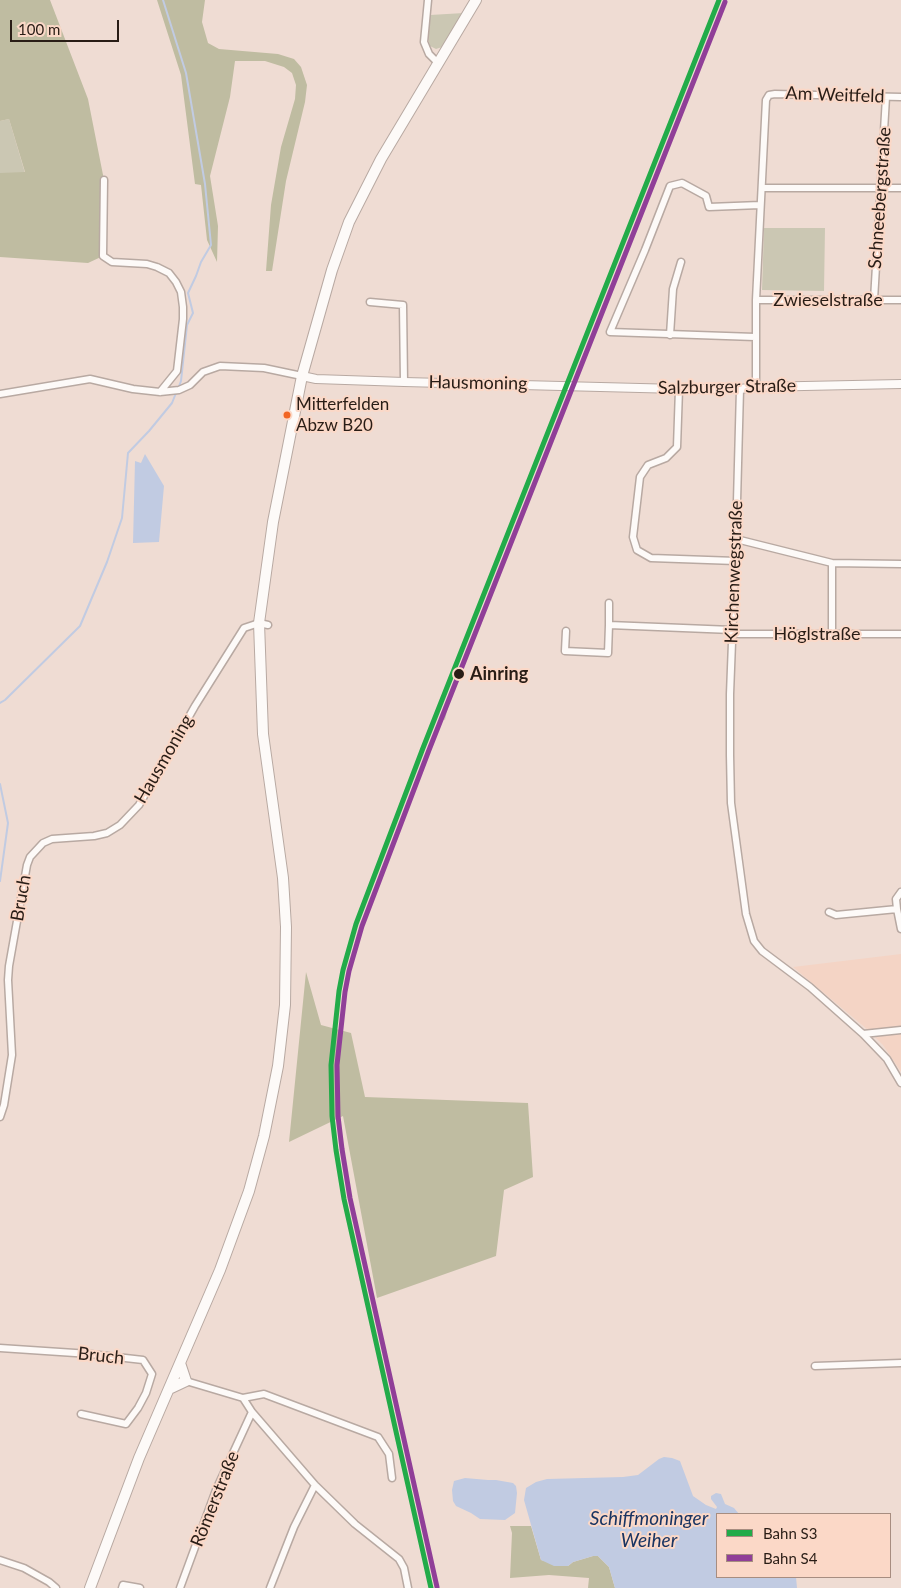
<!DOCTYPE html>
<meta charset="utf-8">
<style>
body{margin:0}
#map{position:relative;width:901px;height:1588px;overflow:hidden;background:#efdcd3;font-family:Lato,sans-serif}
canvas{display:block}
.legend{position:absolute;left:716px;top:1513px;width:175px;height:65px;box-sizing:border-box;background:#fbd8c7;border:1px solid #a78d80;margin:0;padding:6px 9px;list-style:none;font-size:15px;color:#291d16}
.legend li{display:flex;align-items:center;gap:10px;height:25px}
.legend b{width:25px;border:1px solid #a78d80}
.scale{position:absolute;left:10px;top:20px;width:109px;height:22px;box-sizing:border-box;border:2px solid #291d16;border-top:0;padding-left:6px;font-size:15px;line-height:18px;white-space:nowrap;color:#291d16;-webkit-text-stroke:4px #fbd8c7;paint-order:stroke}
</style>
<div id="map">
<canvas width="901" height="1588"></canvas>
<ul class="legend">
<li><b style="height:6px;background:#22ab49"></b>Bahn S3</li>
<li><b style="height:6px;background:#903f98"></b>Bahn S4</li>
</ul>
<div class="scale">100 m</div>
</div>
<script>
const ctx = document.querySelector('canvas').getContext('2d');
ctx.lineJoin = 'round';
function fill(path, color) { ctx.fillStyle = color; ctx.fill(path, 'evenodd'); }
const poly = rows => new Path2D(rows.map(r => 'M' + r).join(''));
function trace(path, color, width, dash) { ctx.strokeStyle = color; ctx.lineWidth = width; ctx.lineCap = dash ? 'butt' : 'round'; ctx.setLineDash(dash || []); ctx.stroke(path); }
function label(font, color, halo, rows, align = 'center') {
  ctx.font = font + ' Lato,sans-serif'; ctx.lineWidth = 4; ctx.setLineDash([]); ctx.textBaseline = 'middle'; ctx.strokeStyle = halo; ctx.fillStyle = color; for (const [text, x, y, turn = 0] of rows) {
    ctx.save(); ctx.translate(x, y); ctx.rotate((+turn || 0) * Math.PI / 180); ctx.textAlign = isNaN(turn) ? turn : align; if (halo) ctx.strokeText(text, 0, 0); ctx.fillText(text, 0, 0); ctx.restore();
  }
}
const built = poly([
 [901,954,901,1072,883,1045,868,1030,793,967]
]);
const green = poly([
 [464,13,442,47,436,49,430,46,428,38,430,15],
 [9,119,25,173,0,173,0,121],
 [764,228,825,228,824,291,762,290],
 [467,648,469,650,450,698,445,720,439,718]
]);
const forest = poly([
 [0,0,50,0,88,99,104,180,103,256,88,263,0,257,0,173,25,172,9,119,0,121],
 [157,0,205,0,202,22,208,43,219,49,278,54,294,59,301,67,307,85,305,102,286,181,272,271,266,271,271,205,281,147,295,99,296,85,292,73,284,67,265,61,235,61,230,97,210,176,218,226,217,262,207,240,201,185,195,184,181,75],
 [306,972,321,1025,351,1033,365,1097,528,1103,533,1177,504,1190,496,1256,377,1298,343,1116,289,1142],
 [510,1526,531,1526,541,1560,568,1566,573,1562,593,1556,598,1556,609,1567,615,1588,588,1588,589,1578,549,1575,510,1578,512,1533]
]);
const water = poly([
 [145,454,164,486,159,542,133,543,135,461,141,463],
 [664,1457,672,1458,680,1461,693,1496,706,1505,716,1509,717,1507,711,1499,711,1496,716,1493,721,1494,725,1504,734,1508,739,1514,717,1514,717,1577,796,1577,797,1588,615,1588,609,1567,598,1556,593,1556,573,1562,568,1566,554,1566,541,1560,524,1500,526,1488,536,1482,547,1479,623,1477,638,1475,659,1459],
 [465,1478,488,1480,496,1480,513,1483,516,1486,517,1493,515,1513,505,1520,480,1519,471,1513,456,1506,453,1501,452,1490,454,1481]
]);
const stream = poly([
 [163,0,186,73,205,184,211,245,201,262,196,276,188,293,193,313,187,325,181,381,178,389],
 [0,703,5,700,80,626,107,562,122,518,128,453,149,431,172,403,176,393],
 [0,784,8,823,0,881]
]);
const minor = poly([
 [428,0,424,42,429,54,439,64],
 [104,180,103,256,112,262,147,264,157,267,169,273,176,282,181,292,183,307,183,319,177,371,160,392],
 [762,188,901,188],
 [756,300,901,300],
 [874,300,886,97],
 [370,302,403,305,404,382],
 [670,335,673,289,681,262],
 [755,337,610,332,645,250,670,186,682,183,706,196,709,207,760,205],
 [756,387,756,300,766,100,769,95,775,94,901,97],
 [679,389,677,447,666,458,648,465,640,477,633,537,637,550,651,558,736,561],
 [740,389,736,539,730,694,730,755,731,803,746,914,754,941,762,951,810,987,863,1034,887,1059,901,1083],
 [0,394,90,379,133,389,160,392,179,390,190,385,203,372,220,366,264,368,302,376],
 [736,539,832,563,901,564],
 [832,563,832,634],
 [609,625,609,603],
 [566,631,565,651,608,653,609,625,732,630],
 [732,634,901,634],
 [897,909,901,929],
 [829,912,836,915,897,909,896,899,901,892],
 [863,1034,901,1030],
 [0,1117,4,1105,12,1055,8,980,9,966,27,865,30,857,43,843,52,839,94,836,107,833,120,825,139,805,195,706,244,628,259,623,268,625],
 [0,1348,90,1354,143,1360,152,1374,146,1393,138,1408,126,1424,81,1414],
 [815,1366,901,1363],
 [186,1381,243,1398,252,1412,315,1485,355,1524,399,1559,404,1568,408,1588],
 [243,1398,264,1394,378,1437,389,1454,392,1478],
 [0,1560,24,1568,49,1582,56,1588],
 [122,1588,123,1585,140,1588],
 [180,1588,216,1490,252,1412],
 [270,1588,294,1527,315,1485]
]);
const tertiary = poly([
 [302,376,316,379,404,382,679,389,740,389,756,387,901,384]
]);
const primary = poly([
 [169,1389,186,1381,180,1363],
 [90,1588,139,1458,220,1270,249,1191,264,1136,278,1066,285,1005,286,927,283,878,263,734,259,623,273,522,302,376,332,270,349,222,381,159,476,0]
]);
const rail1 = poly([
 [431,1588,344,1199,336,1150,332,1116,331,1065,339,991,343,970,356,924,423,748,719,0]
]);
const rail2 = poly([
 [437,1587,350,1198,342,1149,338,1116,337,1065,345,992,349,971,362,926,429,750,725,2]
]);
const markers = [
 [287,415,4.5,"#f26522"],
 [459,674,6,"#291d16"]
];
const busNames = [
 ["Mitterfelden",296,405],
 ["Abzw B20",296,426]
];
const streetNames = [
 ["Am Weitfeld",835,95,2],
 ["Schneebergstraße",880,198,-86],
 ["Zwieselstraße",828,300],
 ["Hausmoning",478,383,1],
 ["Salzburger Straße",727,387,-1],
 ["Kirchenwegstraße",734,572,-88],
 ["Höglstraße",817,634],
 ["Hausmoning",164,759,-60],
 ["Bruch",21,898,-80],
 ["Bruch",101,1356,6],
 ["Römerstraße",215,1499,-68]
];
const stopNames = [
 ["Ainring",470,674]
];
const waterNames = [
 ["Schiffmoninger",649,1519],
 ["Weiher",649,1541]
];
fill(built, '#f4d4c5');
fill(green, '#cbc7b3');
fill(forest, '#bfbca1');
fill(water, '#c1cbe2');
trace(stream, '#c1cbe2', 2);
trace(minor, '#b8a9a2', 9);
trace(tertiary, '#b8a9a2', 10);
trace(primary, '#b8a9a2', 12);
trace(minor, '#fdfaf8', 6);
trace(tertiary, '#fdfaf8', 8);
trace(primary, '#fdfaf8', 10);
trace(rail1, '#22ab49', 5);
trace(rail2, '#903f98', 5);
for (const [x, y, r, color] of markers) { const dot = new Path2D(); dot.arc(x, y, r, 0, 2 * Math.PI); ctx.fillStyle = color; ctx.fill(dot); trace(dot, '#fbd8c7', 2); }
label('17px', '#291d16', '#fbd8c7', busNames, 'left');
label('18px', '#291d16', '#fbd8c7', streetNames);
label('bold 18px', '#291d16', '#fbd8c7', stopNames, 'left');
label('italic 19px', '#193462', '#fbd8c7', waterNames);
</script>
